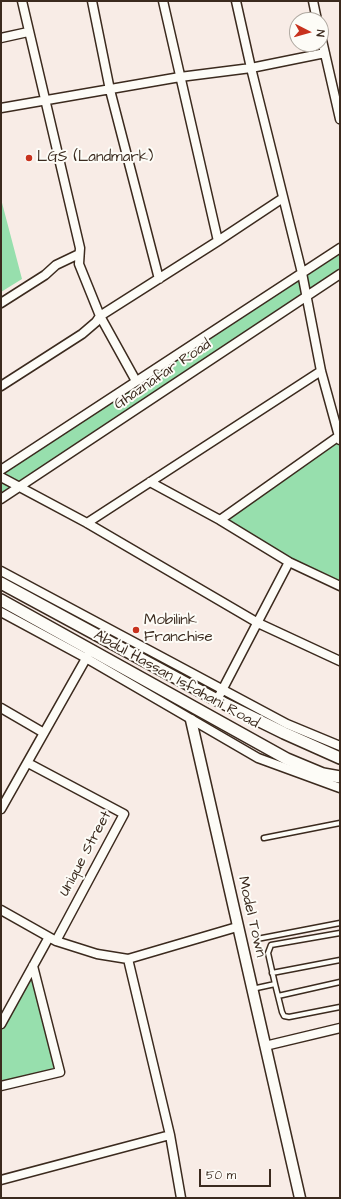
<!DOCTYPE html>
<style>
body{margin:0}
#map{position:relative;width:341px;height:1199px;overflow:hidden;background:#f8ece6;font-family:"Architects Daughter",sans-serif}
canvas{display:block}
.frame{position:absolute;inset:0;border:2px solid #3b2a1e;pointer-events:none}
.north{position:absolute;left:289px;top:12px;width:40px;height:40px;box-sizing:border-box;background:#fdfcf7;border:1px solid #afa8a0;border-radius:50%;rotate:96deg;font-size:11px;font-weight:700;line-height:16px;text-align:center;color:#3b2a1e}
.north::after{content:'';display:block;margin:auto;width:14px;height:18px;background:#c8321e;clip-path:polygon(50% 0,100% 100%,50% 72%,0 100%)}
.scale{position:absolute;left:199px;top:1169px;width:72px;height:18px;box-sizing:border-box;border:2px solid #3b2a1e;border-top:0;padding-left:5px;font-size:12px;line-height:14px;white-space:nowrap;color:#3b2a1e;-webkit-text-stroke:3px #fdfcf7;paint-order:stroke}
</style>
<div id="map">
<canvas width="341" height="1199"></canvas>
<div class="frame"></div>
<div class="north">N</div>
<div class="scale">50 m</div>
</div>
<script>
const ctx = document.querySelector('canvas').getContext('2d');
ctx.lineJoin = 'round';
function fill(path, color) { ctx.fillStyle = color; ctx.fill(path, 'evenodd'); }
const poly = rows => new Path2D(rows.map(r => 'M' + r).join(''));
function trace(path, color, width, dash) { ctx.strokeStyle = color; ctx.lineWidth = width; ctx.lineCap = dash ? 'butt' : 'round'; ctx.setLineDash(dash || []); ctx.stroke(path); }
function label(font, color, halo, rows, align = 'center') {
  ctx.font = font + ' "Architects Daughter",sans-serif'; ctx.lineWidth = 4; ctx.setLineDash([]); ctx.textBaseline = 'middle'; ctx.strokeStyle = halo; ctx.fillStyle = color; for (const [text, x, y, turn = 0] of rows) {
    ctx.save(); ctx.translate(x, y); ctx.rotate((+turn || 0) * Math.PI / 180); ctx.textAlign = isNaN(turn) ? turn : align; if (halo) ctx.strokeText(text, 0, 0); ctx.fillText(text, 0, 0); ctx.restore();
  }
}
const green = poly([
 [1,199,22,279,1,292],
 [340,248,340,272,1,498,1,470],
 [340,440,340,586,220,520],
 [33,966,60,1072,1,1086,1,1024]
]);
const service = poly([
 [264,838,340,823],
 [340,933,271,945,268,953,275,984,282,1012,284,1016,289,1017,340,1007],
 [257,939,340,923],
 [272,973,340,960],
 [252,989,275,984],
 [278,996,340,982]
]);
const minor = poly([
 [22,1,80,248,79,264,100,316,136,381],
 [92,1,110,90,159,279],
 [163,1,218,241],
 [236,1,251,68,302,273,321,371,340,440],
 [313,1,317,20],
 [321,36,340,119],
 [1,38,28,32],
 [1,108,180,77,251,68,325,53],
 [1,303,45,275,56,265,79,254],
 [1,386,82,334,96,322,100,316,218,241,283,198],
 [1,470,340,248],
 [1,477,87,523,258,623,340,661],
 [150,482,220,520,289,562,340,586],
 [1,499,340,274],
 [220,520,339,436],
 [87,523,321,371],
 [1,571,287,724,340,746],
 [1,612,86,658,258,758,340,788],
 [217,700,289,562],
 [1,708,44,733],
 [28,763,124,814,56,941],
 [1,809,88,655],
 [1,910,56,941,97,954,128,959,237,927],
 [128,959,170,1135,181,1198],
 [1,1024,49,937],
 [265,1046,340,1028],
 [1,1086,60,1072,33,966],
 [1,1180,170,1135]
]);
const tertiary = poly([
 [191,720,300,1198]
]);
const secondary = poly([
 [1,583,217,700,284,733,340,758],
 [1,600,287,759,323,774,340,777]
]);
const markers = [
 [29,158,4,"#c8321e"],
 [136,630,4,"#c8321e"]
];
const poiNames = [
 ["LGS (Landmark)",37,158],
 ["Mobilink",144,621],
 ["Franchise",144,638]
];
const streetNames = [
 ["Ghaznafar Road",163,375,-34],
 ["Abdul Hassan Isfahani Road",176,680,29],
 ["Unique Street",86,854,-62],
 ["Model Town",251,917,77]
];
fill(green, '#97dfad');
trace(service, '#3b2a1e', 7);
trace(minor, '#3b2a1e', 11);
trace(tertiary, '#3b2a1e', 13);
trace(secondary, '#3b2a1e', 14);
trace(service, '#fdfcf7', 4);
trace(minor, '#fdfcf7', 8);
trace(tertiary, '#fdfcf7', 10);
trace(secondary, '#fdfcf7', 11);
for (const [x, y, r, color] of markers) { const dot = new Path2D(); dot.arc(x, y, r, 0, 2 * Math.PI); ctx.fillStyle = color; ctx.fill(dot); trace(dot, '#fdfcf7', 1.5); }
label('15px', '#3b2a1e', '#fdfcf7', poiNames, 'left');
label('15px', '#3b2a1e', '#fdfcf7', streetNames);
</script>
